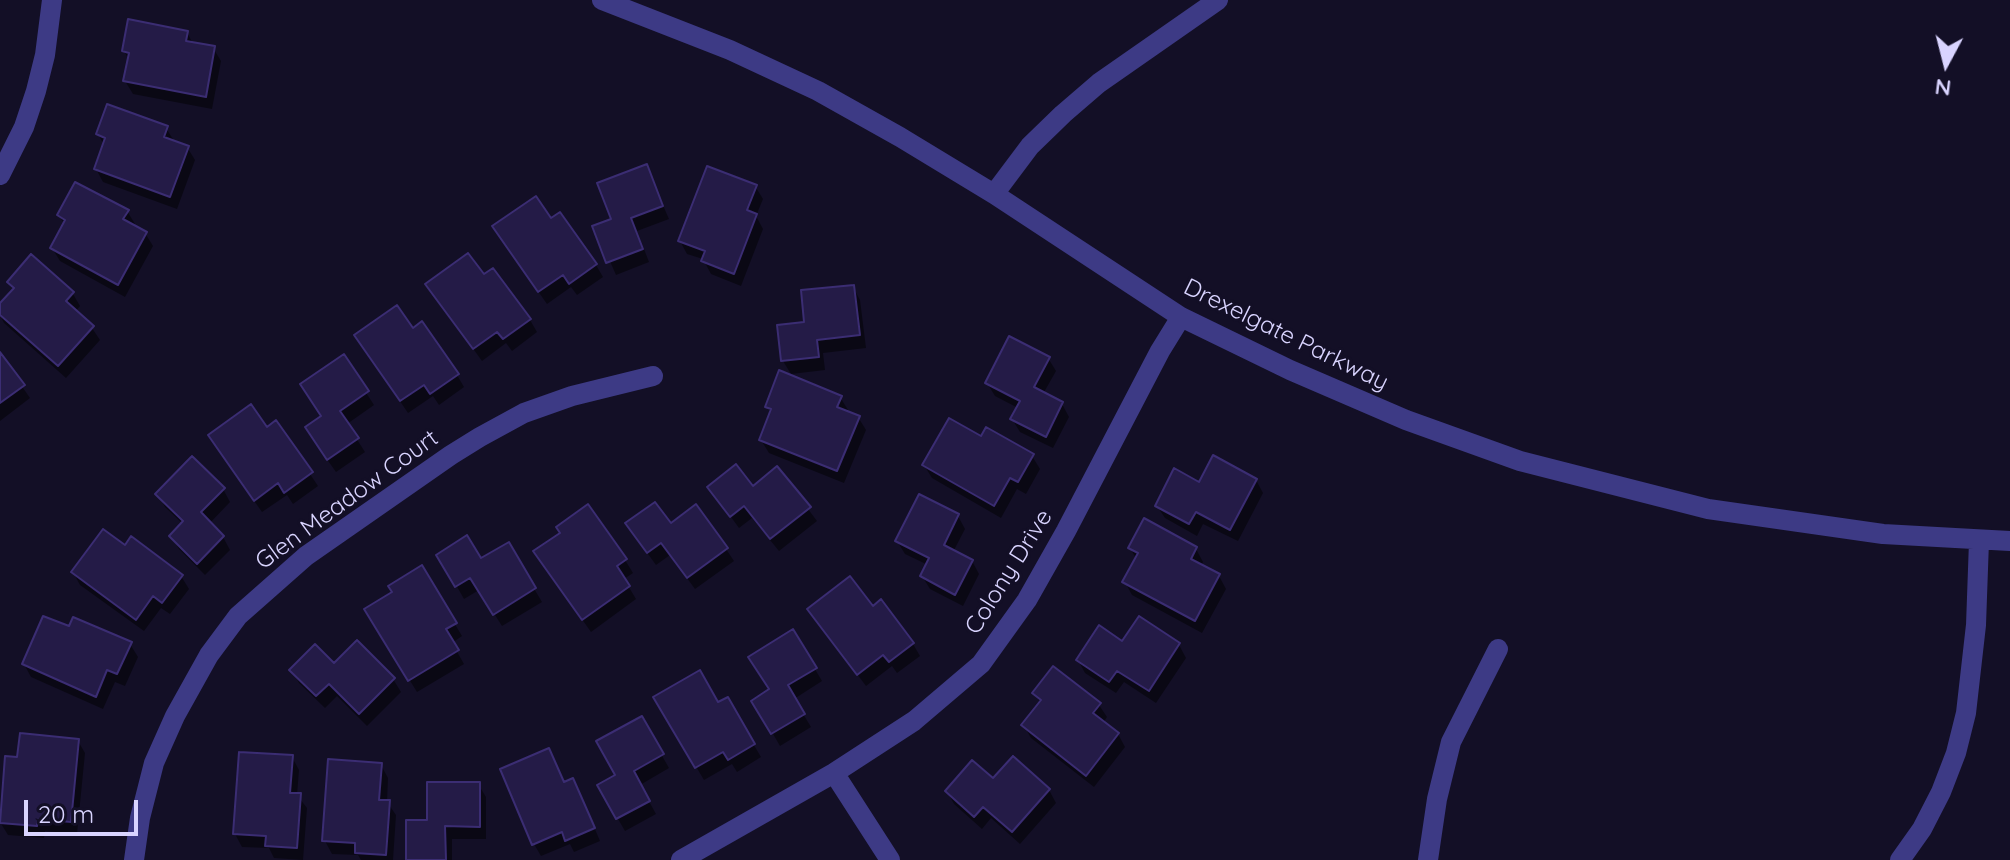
<!DOCTYPE html>
<style>
body{margin:0}
#map{position:relative;width:2010px;height:860px;overflow:hidden;background:#130f26;font-family:Quicksand,sans-serif}
canvas{display:block}
.north{position:absolute;left:1906px;top:24px;width:80px;height:80px;-webkit-text-stroke:6px #130f26;paint-order:stroke;rotate:187deg;font-size:22px;font-weight:700;line-height:32px;text-align:center;color:#d9d4ff}
.north::after{content:'';display:block;margin:auto;width:28px;height:36px;background:#d9d4ff;clip-path:polygon(50% 0,100% 100%,50% 72%,0 100%)}
.scale{position:absolute;left:24px;top:800px;width:114px;height:36px;box-sizing:border-box;border:4px solid #d9d4ff;border-top:0;padding-left:10px;font-size:24px;line-height:28px;white-space:nowrap;color:#d9d4ff;-webkit-text-stroke:6px #130f26;paint-order:stroke}
</style>
<div id="map">
<canvas width="2010" height="860"></canvas>
<div class="north">N</div>
<div class="scale">20 m</div>
</div>
<script>
const ctx = document.querySelector('canvas').getContext('2d');
ctx.lineJoin = 'round';
function fill(path, color) { ctx.fillStyle = color; ctx.fill(path, 'evenodd'); }
const poly = rows => new Path2D(rows.map(r => 'M' + r).join(''));
function trace(path, color, width, dash) { ctx.strokeStyle = color; ctx.lineWidth = width; ctx.lineCap = dash ? 'butt' : 'round'; ctx.setLineDash(dash || []); ctx.stroke(path); }
function label(font, color, halo, rows, align = 'center') {
  ctx.font = font + ' Quicksand,sans-serif'; ctx.lineWidth = 6; ctx.setLineDash([]); ctx.textBaseline = 'middle'; ctx.strokeStyle = halo; ctx.fillStyle = color; for (const [text, x, y, turn = 0] of rows) {
    ctx.save(); ctx.translate(x, y); ctx.rotate((+turn || 0) * Math.PI / 180); ctx.textAlign = isNaN(turn) ? turn : align; if (halo) ctx.strokeText(text, 0, 0); ctx.fillText(text, 0, 0); ctx.restore();
  }
}
const shadow = poly([
 [187,32,193,44,213,48,221,61,212,109,133,94,125,81,129,60,124,51],
 [166,128,174,141,187,147,195,160,177,209,103,182,96,169,104,145,98,134],
 [646,167,669,219,637,231,649,262,616,275,595,227,614,220],
 [755,186,763,199,756,216,763,229,741,286,711,274,703,259,687,254,680,241],
 [127,211,135,224,133,227,145,233,153,246,125,297,60,261,52,248,65,225,59,215],
 [551,220,596,265,603,277,577,295,571,287,547,304,502,240],
 [31,257,73,294,80,306,75,312,92,328,100,340,66,378,4,323,0,315,0,306,14,290,9,282],
 [484,277,530,320,537,332,512,351,506,343,482,361,427,285],
 [853,287,860,300,866,348,823,353,825,370,791,374,783,361,780,327,806,324],
 [412,330,457,375,464,387,439,405,433,396,408,413,364,348],
 [0,355,30,398,0,421],
 [343,357,374,405,347,424,365,452,336,472,314,441],
 [1048,358,1056,371,1043,394,1062,404,1069,417,1053,448,1020,432,1012,419,1018,408,995,396,987,383],
 [840,397,848,410,847,413,858,417,866,430,844,483,769,453,761,440,771,414,767,406],
 [276,423,318,486,293,504,287,495,262,512,217,448,266,429],
 [982,439,1032,456,1040,469,1026,494,1017,489,1001,518,932,478,924,465],
 [777,468,817,521,779,551,752,518,739,528,710,488,752,488],
 [1256,480,1263,493,1238,541,1203,524,1197,536,1165,518,1157,506,1200,484],
 [223,489,230,502,209,524,223,537,230,550,205,575,179,549,171,536,183,524,165,507,158,494],
 [958,516,965,529,953,552,972,561,979,574,963,606,930,589,922,576,928,565,905,554,897,541],
 [670,526,726,549,734,561,695,589,670,555,656,565,635,536],
 [508,545,542,602,502,626,479,590,464,599,439,555,480,561],
 [125,548,181,576,189,589,170,614,161,608,144,631,80,585,73,572],
 [1130,548,1196,549,1203,562,1201,566,1219,576,1226,589,1202,633,1132,595,1125,582,1137,560],
 [625,560,633,573,624,579,636,599,591,632,543,564],
 [421,568,462,636,452,643,464,664,417,692,366,610,394,593],
 [872,608,913,644,920,656,897,673,892,666,866,686,809,610],
 [1139,619,1179,645,1186,658,1156,703,1124,682,1116,693,1085,673,1078,660,1123,644],
 [793,632,822,681,794,699,811,727,780,746,754,701,771,690],
 [130,644,138,657,125,686,115,682,103,709,31,677,24,664],
 [292,670,393,679,401,692,367,726,337,696,325,708,299,683],
 [1035,693,1099,705,1107,717,1103,723,1118,734,1125,747,1094,787,1031,738,1024,726,1041,704],
 [655,698,718,705,727,700,761,757,737,772,732,764,704,780],
 [641,719,669,768,640,785,656,814,625,831,599,786,618,776],
 [78,741,85,753,77,834,45,831,44,838,8,835,0,822,19,759],
 [548,750,565,784,580,794,600,841,574,852,570,844,541,856,534,844],
 [292,757,299,770,297,795,307,808,303,860,274,858,269,848,242,847,235,834],
 [381,765,388,778,387,802,396,815,393,860,361,860,358,855,332,854,325,841],
 [993,781,1049,790,1056,803,1020,844,991,818,982,829,954,804,947,791],
 [478,784,486,797,486,839,452,839,452,860,408,860]
]);
const building = poly([
 [128,19,188,31,186,41,215,46,206,97,123,81,129,53,122,51,128,19],
 [107,104,168,126,164,137,189,146,170,197,94,169,105,138,96,134,107,104],
 [647,164,663,206,631,218,643,249,606,263,592,226,611,219,597,183,647,164],
 [707,166,757,185,747,210,757,214,734,274,701,261,705,251,678,241,707,166],
 [75,182,129,210,123,219,147,232,118,285,50,248,65,220,57,215,75,182],
 [536,196,551,218,560,212,597,264,569,284,563,275,538,292,492,226,536,196],
 [468,253,484,274,493,268,531,319,503,339,497,332,473,349,425,284,468,253],
 [31,254,74,292,66,301,94,326,58,366,0,315,0,303,14,288,7,282,31,254],
 [854,285,860,335,817,340,819,357,781,361,777,325,804,322,801,290,854,285],
 [397,305,413,328,422,321,459,374,430,394,424,385,400,401,354,335,397,305],
 [1009,336,1050,357,1034,387,1063,402,1046,437,1010,419,1020,401,985,383,1009,336],
 [0,352,25,385,0,403,0,352],
 [344,354,369,391,340,411,359,438,327,460,305,427,321,416,300,384,344,354],
 [779,370,842,396,837,407,860,416,837,471,759,440,771,409,765,407,779,370],
 [251,404,267,427,276,420,313,472,284,493,278,483,254,501,208,435,251,404],
 [949,418,981,436,986,427,1034,454,1018,482,1010,478,994,506,922,465,949,418],
 [1213,455,1257,479,1230,530,1196,512,1189,524,1155,506,1174,468,1199,482,1213,455],
 [192,456,225,488,201,512,224,536,197,564,169,536,183,521,155,494,192,456],
 [736,464,753,486,777,466,811,507,770,539,744,506,730,517,707,487,736,464],
 [919,494,959,514,944,545,973,560,955,595,920,576,929,558,895,541,919,494],
 [655,502,671,523,696,504,728,548,687,578,661,543,647,553,625,523,655,502],
 [588,504,627,559,617,566,630,586,582,620,533,551,560,533,556,527,588,504],
 [1144,518,1197,547,1191,559,1220,574,1195,621,1122,582,1138,553,1128,548,1144,518],
 [103,529,125,545,131,536,183,575,162,603,153,596,136,620,71,572,103,529],
 [467,535,481,558,509,542,536,588,493,615,470,578,455,587,436,555,467,535],
 [422,565,457,623,446,629,459,650,408,681,364,609,392,592,388,586,422,565],
 [850,576,873,606,881,599,914,643,889,662,883,655,857,675,807,609,850,576],
 [43,616,69,626,73,617,132,642,117,674,107,670,96,697,22,664,43,616],
 [1139,616,1180,643,1149,691,1117,671,1109,682,1076,660,1099,625,1122,641,1139,616],
 [793,629,817,668,788,685,805,714,771,734,751,701,769,689,748,657,793,629],
 [357,640,395,678,359,714,329,684,316,696,289,670,315,644,334,663,357,640],
 [1053,666,1101,703,1093,713,1119,733,1086,776,1021,725,1041,700,1032,693,1053,666],
 [700,670,718,702,728,697,755,744,728,760,723,752,695,768,653,697,700,670],
 [642,716,664,754,634,771,650,801,616,819,597,785,615,775,596,741,642,716],
 [20,733,79,739,71,822,38,819,37,826,0,823,5,756,17,757,20,733],
 [549,748,564,782,573,778,595,828,565,841,562,832,532,845,500,769,549,748],
 [239,752,293,755,290,793,301,793,297,848,265,846,266,836,233,834,239,752],
 [1013,756,1050,789,1012,832,983,807,974,817,945,791,972,760,993,778,1013,756],
 [328,759,382,763,379,800,390,800,386,855,355,853,355,843,322,841,328,759],
 [427,782,480,782,480,827,445,826,446,860,406,860,406,820,427,820,427,782]
]);
const minor = poly([
 [602,0,730,50,818,91,900,137,994,194,1181,317,1290,370,1406,420,1520,461,1708,509,1883,534,2010,541],
 [0,175,24,127,36,91,45,55,52,0],
 [994,194,1030,146,1063,114,1099,83,1218,0],
 [834,773,890,860],
 [134,860,140,818,154,763,175,716,209,655,238,616,306,556,451,455,480,437,524,413,572,396,653,376],
 [681,860,834,773,914,721,981,664,1027,600,1066,531,1160,351,1181,317],
 [1428,860,1437,799,1451,742,1498,649],
 [1900,860,1922,829,1941,792,1956,753,1966,713,1976,625,1979,541]
]);
const streetNames = [
 ["Drexelgate Parkway",1286,335,26],
 ["Glen Meadow Court",347,500,-36],
 ["Colony Drive",1009,572,-58]
];
fill(shadow, '#0007');
fill(building, '#241b47');
trace(building, '#3b2d73', 2);
trace(minor, '#3d3a85', 20);
label('24px', '#d9d4ff', '#130f26', streetNames);
</script>
